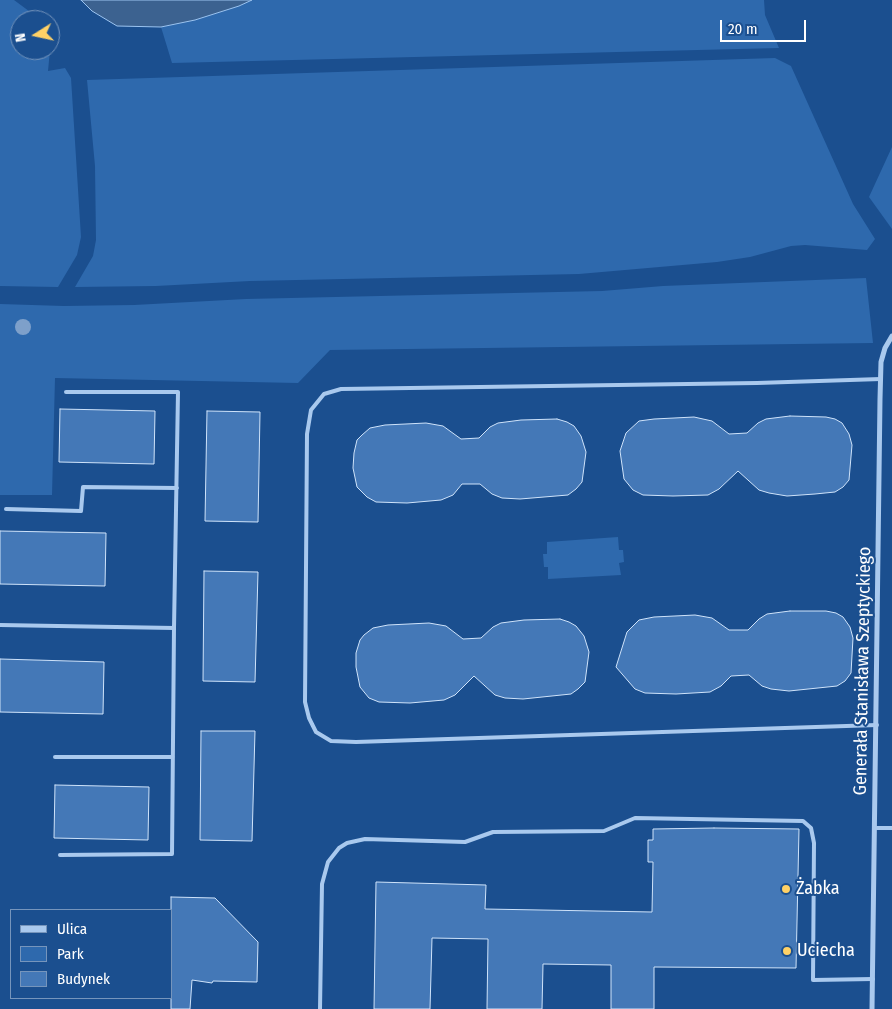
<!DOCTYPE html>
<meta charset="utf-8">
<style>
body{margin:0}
#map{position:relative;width:892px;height:1009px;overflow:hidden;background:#1b4f8f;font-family:"Fira Sans Condensed",sans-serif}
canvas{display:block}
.legend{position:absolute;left:10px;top:909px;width:162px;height:90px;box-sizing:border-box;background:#1b4f8f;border:1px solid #7695bc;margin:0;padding:6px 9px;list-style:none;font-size:15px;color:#fff}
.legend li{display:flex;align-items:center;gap:10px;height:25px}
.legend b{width:25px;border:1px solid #7695bc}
.north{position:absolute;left:10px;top:10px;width:50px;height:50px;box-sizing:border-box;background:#1b4f8f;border:1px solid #7695bc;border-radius:50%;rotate:260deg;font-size:14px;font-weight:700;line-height:20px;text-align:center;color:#fff}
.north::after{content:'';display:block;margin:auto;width:18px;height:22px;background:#ffd166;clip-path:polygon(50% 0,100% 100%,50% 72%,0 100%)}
.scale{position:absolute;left:720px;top:20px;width:86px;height:22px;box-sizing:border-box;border:2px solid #fff;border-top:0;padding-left:6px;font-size:15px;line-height:18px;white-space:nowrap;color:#fff;-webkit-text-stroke:4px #1b4f8f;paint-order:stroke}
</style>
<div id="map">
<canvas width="892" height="1009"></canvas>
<ul class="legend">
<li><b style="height:6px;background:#a9c9ee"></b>Ulica</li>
<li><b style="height:14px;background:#2e69ad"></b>Park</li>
<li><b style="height:14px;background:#4478b7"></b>Budynek</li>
</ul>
<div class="north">N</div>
<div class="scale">20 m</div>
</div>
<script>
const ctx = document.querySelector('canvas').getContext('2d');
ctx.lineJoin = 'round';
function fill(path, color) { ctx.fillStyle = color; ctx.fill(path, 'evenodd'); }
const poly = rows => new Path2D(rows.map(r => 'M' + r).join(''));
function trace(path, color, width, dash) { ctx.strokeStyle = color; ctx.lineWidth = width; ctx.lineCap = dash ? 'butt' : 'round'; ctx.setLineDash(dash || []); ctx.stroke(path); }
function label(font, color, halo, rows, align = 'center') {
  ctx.font = font + ' "Fira Sans Condensed",sans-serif'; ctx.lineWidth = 4; ctx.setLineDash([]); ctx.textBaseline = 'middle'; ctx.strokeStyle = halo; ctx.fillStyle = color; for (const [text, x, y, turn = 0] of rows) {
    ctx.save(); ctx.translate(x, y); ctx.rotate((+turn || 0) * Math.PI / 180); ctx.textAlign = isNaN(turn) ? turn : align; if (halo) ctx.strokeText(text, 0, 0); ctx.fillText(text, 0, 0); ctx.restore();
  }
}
const green = poly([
 [0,0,14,0,41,20,20,20,20,50,50,50,48,71,65,68,71,78,81,237,77,255,58,287,0,286],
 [252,0,764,0,765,15,779,48,172,63,161,27,195,20,239,6],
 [775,58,791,66,853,204,875,239,867,250,805,245,791,246,750,257,717,262,579,274,250,281,156,286,75,287,93,256,96,240,95,166,87,80],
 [892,147,892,229,869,197],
 [866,278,873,343,330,350,298,383,55,378,52,495,0,495,0,304,64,306,134,305,246,299,602,291,663,286],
 [618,537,619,550,623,550,624,562,619,563,621,575,548,579,548,567,544,567,543,554,547,554,547,542]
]);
const water = poly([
 [81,0,252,0,239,6,195,20,161,27,117,26,92,11,81,0]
]);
const building = poly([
 [60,409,155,411,154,464,59,462,60,409],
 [207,411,260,412,258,522,205,521,207,411],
 [790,416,826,417,835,419,842,423,849,434,852,445,849,480,843,487,835,492,815,494,787,496,769,493,759,490,738,471,719,489,708,495,673,496,643,495,633,490,624,479,620,451,626,433,639,421,654,419,694,417,712,421,729,434,747,433,758,423,766,419,790,416],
 [557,419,567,422,574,426,581,436,586,452,582,482,576,489,568,495,520,499,502,498,492,494,480,484,462,484,453,495,441,500,407,503,376,502,367,497,357,487,353,468,354,453,357,440,362,435,370,428,385,425,426,423,443,426,461,439,479,438,490,427,498,423,521,420,557,419],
 [0,531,106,533,105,586,0,584,0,531],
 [204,571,258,572,255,682,203,681,204,571],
 [790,611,826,611,836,613,843,617,850,627,853,638,851,673,845,681,837,686,789,691,771,689,762,686,749,675,731,676,721,686,710,692,676,694,645,693,635,689,616,667,627,632,639,620,654,617,695,615,712,618,729,630,748,630,759,619,767,614,790,611],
 [560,619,569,622,576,626,584,636,589,652,585,682,578,689,571,694,523,699,505,698,495,695,474,676,455,695,444,700,410,703,379,702,369,698,360,687,356,667,356,653,360,640,364,635,373,628,388,625,429,623,446,626,463,639,481,638,493,627,501,623,524,620,560,619],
 [0,659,104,662,103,714,0,712,0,659],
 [201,731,255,731,252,841,200,840,201,731],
 [55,785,149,787,148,840,54,838,55,785],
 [714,828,799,829,796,968,654,967,654,1009,611,1009,611,965,543,964,542,1009,487,1009,488,939,432,938,430,1009,374,1009,376,882,486,885,485,909,652,912,653,862,648,862,648,840,653,840,653,829,714,828],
 [171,897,215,898,258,942,257,982,213,981,212,983,192,980,190,1009,171,1009,171,897]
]);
const lane = poly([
 [66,392,178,392,174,628],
 [6,509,81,511,83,487,177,488],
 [0,625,174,628,172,854,60,855],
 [877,725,356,742,331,741,316,732,309,718,305,702,307,434,311,410,324,394,341,389,757,383,881,379],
 [55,757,173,757],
 [875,828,892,828],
 [320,1009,322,884,328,862,339,848,347,843,365,839,465,842,493,832,604,831,635,818,803,821,811,828,814,843,813,980,873,979]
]);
const street = poly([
 [872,1009,880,399,881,362,885,348,892,336]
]);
const trees = [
 [23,327]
];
const markers = [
 [786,889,5,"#ffd166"],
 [787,951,5,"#ffd166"]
];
const streetNames = [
 ["Generała Stanisława Szeptyckiego",863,671,-89]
];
const poiNames = [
 ["Żabka",796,889],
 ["Uciecha",797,951]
];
fill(green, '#2e69ad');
fill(water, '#3c6290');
trace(water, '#9cc4f0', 1);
fill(building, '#4478b7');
trace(building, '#cfe3fa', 1);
trace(lane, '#a9c9ee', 4);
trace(street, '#a9c9ee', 5);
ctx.fillStyle = '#7ea0ca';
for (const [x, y] of trees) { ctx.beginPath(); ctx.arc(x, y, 8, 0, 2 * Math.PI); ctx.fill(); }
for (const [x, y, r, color] of markers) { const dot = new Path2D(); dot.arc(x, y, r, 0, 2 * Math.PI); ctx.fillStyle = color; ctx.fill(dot); trace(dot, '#1b4f8f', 2); }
label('18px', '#fff', '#1b4f8f', streetNames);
label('18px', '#fff', '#1b4f8f', poiNames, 'left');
</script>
